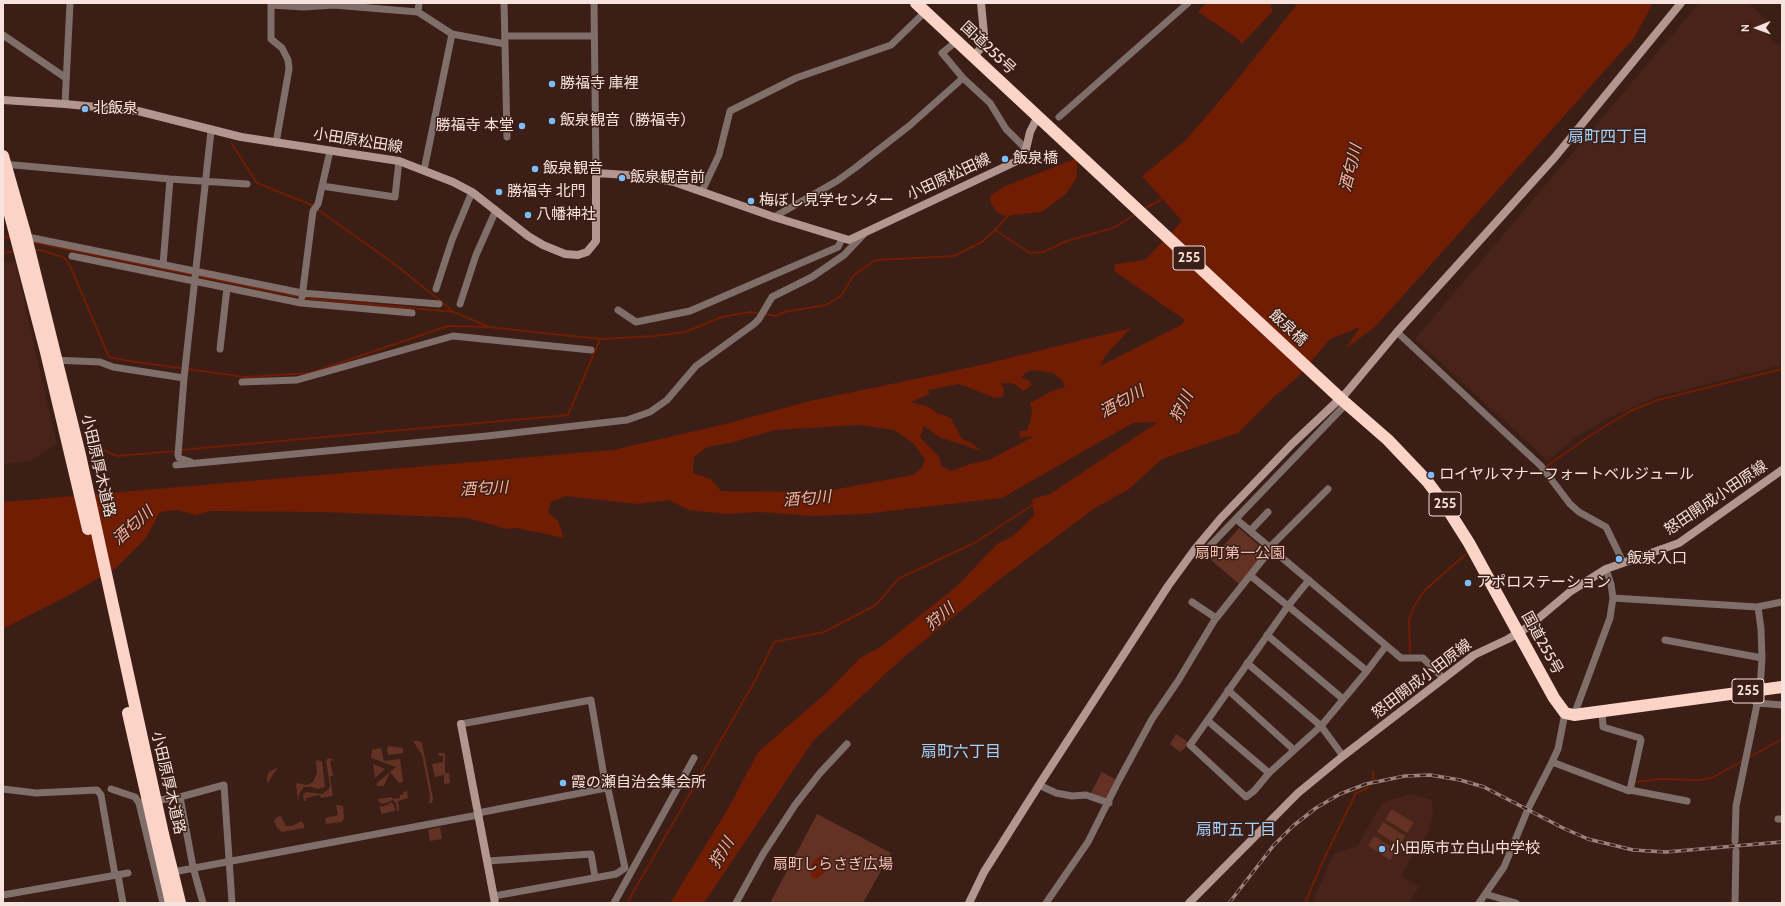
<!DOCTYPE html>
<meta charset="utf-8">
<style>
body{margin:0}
#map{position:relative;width:1785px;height:906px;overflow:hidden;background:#3b1e16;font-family:Cabin,sans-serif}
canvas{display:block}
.frame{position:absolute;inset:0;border:4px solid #f7e3dd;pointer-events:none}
.north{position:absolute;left:1737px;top:8px;width:40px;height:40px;-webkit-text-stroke:3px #3b1e16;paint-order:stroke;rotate:269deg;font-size:11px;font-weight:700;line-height:16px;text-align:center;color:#f7e3dd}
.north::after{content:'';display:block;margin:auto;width:14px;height:18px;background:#f7e3dd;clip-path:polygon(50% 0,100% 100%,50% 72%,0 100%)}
</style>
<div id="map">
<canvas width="1785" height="906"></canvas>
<div class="frame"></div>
<div class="north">N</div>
</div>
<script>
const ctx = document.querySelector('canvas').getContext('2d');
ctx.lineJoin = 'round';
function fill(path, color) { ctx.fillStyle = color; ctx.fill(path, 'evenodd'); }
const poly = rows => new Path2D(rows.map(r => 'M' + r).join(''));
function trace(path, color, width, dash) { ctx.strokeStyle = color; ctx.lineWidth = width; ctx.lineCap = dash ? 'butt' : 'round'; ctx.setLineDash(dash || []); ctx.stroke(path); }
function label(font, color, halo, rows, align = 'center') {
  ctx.font = font + ' Cabin,"Noto Sans JP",sans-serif'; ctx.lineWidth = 3; ctx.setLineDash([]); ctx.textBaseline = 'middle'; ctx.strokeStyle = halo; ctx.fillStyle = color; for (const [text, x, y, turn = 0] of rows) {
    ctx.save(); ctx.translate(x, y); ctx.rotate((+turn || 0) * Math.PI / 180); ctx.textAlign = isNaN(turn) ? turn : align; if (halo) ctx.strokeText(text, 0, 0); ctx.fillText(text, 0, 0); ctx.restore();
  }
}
const built = poly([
 [1699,3,1747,3,1772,23,1764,33,1782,47,1782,365,1657,397,1615,415,1579,435,1548,461,1415,339],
 [15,261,57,444,31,461,3,464,3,263],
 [1410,794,1432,800,1433,814,1428,833,1401,875,1419,887,1409,903,1312,903,1334,853,1357,846,1383,802]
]);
const green = poly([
 [1239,528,1265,551,1239,584,1211,560],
 [1176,734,1188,742,1184,749,1180,752,1170,744],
 [413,741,419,741,422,743,433,799,432,803,429,803,430,795,422,755],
 [388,746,403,748,403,753,388,755,387,749],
 [381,748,384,761,400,759,403,782,399,783,390,772,384,786,377,786,377,783,396,767,371,758,372,750],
 [438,753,445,753,445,773,449,773,450,783,444,784,444,775,435,777,432,764,443,762,443,756,439,756],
 [328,758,334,760,330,761,333,776,330,776,333,796,321,798,320,795,306,798,306,801,304,801,303,795,306,792,322,794,329,789,330,785,326,761],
 [316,760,322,761,325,787,318,789,311,787,304,787,299,794,298,802,296,783,307,785,313,782,317,773],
 [373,764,385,769,375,778],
 [278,767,267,784,267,777,269,772],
 [1102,772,1115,779,1106,802,1088,798],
 [407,791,408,798,398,801,399,811,397,811,396,803,393,800,383,804,379,802,378,799,392,797,392,799,400,798,400,795,403,794,403,792],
 [391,802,394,805,395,811,381,814,380,806,385,806],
 [336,805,343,806,344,819,341,822,326,824,325,818,338,815],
 [1392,809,1414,823,1407,833,1385,819],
 [817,814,891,853,863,903,770,903],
 [281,816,286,826,292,826,301,821,304,824,304,828,282,832,277,828,274,821,277,817],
 [1383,822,1405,836,1399,846,1377,832],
 [440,827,442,839,430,841,428,830],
 [1374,836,1396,850,1390,860,1368,846]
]);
const water = poly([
 [1206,3,1270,3,1273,11,1242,44,1237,38,1198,12],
 [1298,3,1653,3,1634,38,1375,327,1346,348,1360,327,1330,339,1298,377,1273,398,1238,433,1162,459,1128,490,1095,508,999,580,904,657,813,741,704,903,670,903,729,807,758,752,826,693,860,658,882,646,957,586,997,544,1013,536,1034,516,1032,499,1050,494,1158,422,1133,423,1002,498,864,514,813,516,759,512,726,514,689,510,669,500,637,504,566,496,551,502,548,512,558,521,564,538,516,528,506,529,468,518,320,512,211,511,196,515,177,510,160,512,146,538,116,568,75,592,3,629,3,502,613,450,721,425,810,401,972,367,1131,328,1106,355,1100,366,1181,325,1185,320,1114,271,1115,264,1145,260,1182,221,1142,176,1186,140,1232,86],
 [1033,370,1053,373,1062,380,1065,387,1052,391,1030,403,1032,410,1030,422,1027,431,1020,431,1019,438,1034,436,989,460,970,464,951,471,941,466,940,458,920,437,924,426,939,437,981,451,972,443,962,439,951,418,937,413,929,407,911,402,930,394,928,390,959,384,995,398,1003,397,1004,388,1001,383,1013,383,1023,391,1032,385,1029,380,1021,378,1025,373],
 [859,425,894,430,914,444,925,460,921,469,912,475,827,491,810,492,721,491,711,479,693,473,694,457,707,447,730,443,775,430],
 [1077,158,1077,177,1066,194,1042,212,1005,216,997,212,991,203,990,196,1003,187],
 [825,855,829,857,828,868,821,876,816,879,811,877,811,867,812,863,818,857]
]);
const stream = poly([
 [231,143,257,183,314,206],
 [317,209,397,266,454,312,487,326],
 [1144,209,1164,198],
 [995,230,1009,215],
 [3,236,11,238],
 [31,242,300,297],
 [34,250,41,250,65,258,71,268,109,357,129,361,245,377,310,373,448,326,488,327,600,339,655,336,685,332,722,317,750,312,761,314],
 [3,253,16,251],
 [304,298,454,312],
 [765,314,775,316,784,312,826,305,841,296,853,276,875,260,954,256,982,242,995,230,1030,253,1043,252,1067,241,1113,228,1136,214],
 [96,447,117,456,177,451],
 [181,450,568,415,600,339],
 [1547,466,1591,435,1630,411,1658,400,1782,369],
 [1410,653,1409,620,1414,606,1425,590,1466,554],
 [1748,758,1782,739],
 [1636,782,1659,779,1699,780,1712,778,1744,760],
 [627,903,756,679,774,642,824,632,876,605,898,579,976,542,1034,504],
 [1305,903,1322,863,1356,793,1366,789,1373,779,1373,771]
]);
const street = poly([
 [271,3,271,39,282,48,288,60,289,69,276,143],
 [594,3,596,173],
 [271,5,304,7,334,5,418,12,452,34,505,44,504,3],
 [418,12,419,3],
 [3,35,66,78],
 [505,36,593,36],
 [505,44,507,137],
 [963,78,990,103,1006,129,1026,149],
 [65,104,70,3],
 [1059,117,1188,3],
 [3,164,170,179,247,184],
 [424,170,452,34],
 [322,186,395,197,399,161],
 [702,191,719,155,730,111,796,78,891,45,926,11],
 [774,217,837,181,855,168,909,126,963,78,942,53,957,41],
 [23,236,302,293,439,304],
 [72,256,301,303,412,313],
 [163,265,170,179],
 [436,289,452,240,472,192],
 [302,297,313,211,318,204,330,151],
 [460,304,476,255,496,210],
 [618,310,636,322,690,311,838,247,842,239],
 [1397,332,1541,466,1570,504,1579,512,1606,527,1623,562],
 [220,349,227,288],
 [53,360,100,362,113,367,184,378,211,131],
 [184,378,178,455,179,458,191,462],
 [242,382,297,380,453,336,591,350],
 [176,465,487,436,627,420,650,412,667,400,696,366,754,324,759,319,772,297,812,277,844,255,864,234],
 [1236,519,1401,658,1423,658,1444,679],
 [1250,531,1268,512],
 [1269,548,1328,489],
 [1195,549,1204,552,1347,403],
 [1251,576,1288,606,1309,580],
 [1613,598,1757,607,1782,602],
 [1192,602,1216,618],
 [1267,635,1343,699],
 [1665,640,1762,658],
 [1247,663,1321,726,1343,756],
 [1367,671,1288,606,1190,745,1246,797,1254,791,1269,773,1321,726,1367,671,1386,646],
 [1228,690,1294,750],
 [1756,703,1782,705],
 [1574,715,1610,618,1613,598,1611,584,1606,569],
 [1208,721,1269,773],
 [461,724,591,700,606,788,608,789,625,868,616,874,494,896],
 [1552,762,1629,791,1630,790,1641,740,1640,738,1603,727,1602,711],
 [1039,785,1056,793,1072,796,1086,795,1109,803],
 [3,789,36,793,97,790,101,795,115,875],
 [111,789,135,797,139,803],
 [1630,790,1687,801],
 [180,797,193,867,203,903],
 [478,813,606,788],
 [1778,819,1782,819],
 [1735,841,1736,806,1760,690,1762,658,1761,629,1758,607],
 [488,861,591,854,595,877],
 [118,875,123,903],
 [157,875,478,815],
 [1485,894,1516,903],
 [3,895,128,873],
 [163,903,139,803,180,797,224,785,232,903],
 [614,903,694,758],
 [736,903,763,854,795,805,820,773,847,744],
 [1046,903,1088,842,1119,780,1152,719,1178,681,1214,621,1271,549],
 [1479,903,1504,867,1528,809,1552,762,1558,749,1565,713],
 [1735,903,1736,851]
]);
const secondary = poly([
 [973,57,981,48,984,34,981,3],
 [3,100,65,104,138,111,241,137,399,161,453,182,472,192,528,236,543,245,565,254,578,255,587,252,596,241,596,173,643,176,674,182,774,217,849,240,1017,161,1026,149,1030,132,1038,116],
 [461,724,495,903],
 [969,903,984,872,1039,785,1168,586,1195,549,1221,518,1292,444,1346,393,1397,332,1555,157,1681,3],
 [1189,903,1298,793,1343,756,1474,655,1508,639,1528,627,1571,591,1606,569,1679,543,1782,470]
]);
const highway = poly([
 [916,3,1341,399,1388,440,1427,481,1445,505,1469,543,1554,698,1565,713,1574,715,1782,687]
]);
const rail = poly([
 [1229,903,1274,845,1293,826,1316,808,1340,794,1366,784,1405,776,1430,775,1460,780,1484,787,1563,828,1588,839,1633,850,1666,852,1782,842]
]);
const highwayBridge = poly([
 [3,156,25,233,80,455,163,834,180,903],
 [3,188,46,352,88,529],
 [128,713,171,903]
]);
const markers = [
 [552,84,4,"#7cbef9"],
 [85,109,4,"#7cbef9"],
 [552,121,4,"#7cbef9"],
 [522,126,4,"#7cbef9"],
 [1005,159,4,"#7cbef9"],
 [535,169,4,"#7cbef9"],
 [622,178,4,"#7cbef9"],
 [499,192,4,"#7cbef9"],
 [751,201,4,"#7cbef9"],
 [528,215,4,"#7cbef9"],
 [1431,475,4,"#7cbef9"],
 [1619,559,4,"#7cbef9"],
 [1468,583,4,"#7cbef9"],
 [563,783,4,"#7cbef9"],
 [1382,849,4,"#7cbef9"]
];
const shields = [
 [1189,258,32],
 [1445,504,32],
 [1748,691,32]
];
const shieldNames = [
 ["255",1189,258],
 ["255",1445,504],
 ["255",1748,691]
];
const streetNames = [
 ["国道255号",988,48,43],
 ["小田原松田線",358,141,9],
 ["小田原松田線",949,177,-25],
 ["飯泉橋",1288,328,43],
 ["小田原厚木道路",98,466,77],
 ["怒田開成小田原線",1716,498,-34],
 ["国道255号",1542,643,61],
 ["怒田開成小田原線",1422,679,-37],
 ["小田原厚木道路",168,783,77]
];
const poiNames = [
 ["勝福寺 庫裡",560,84],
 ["北飯泉",93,109],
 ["飯泉観音（勝福寺）",560,121],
 ["勝福寺 本堂",514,126,"right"],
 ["飯泉橋",1013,159],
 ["飯泉観音",543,169],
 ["飯泉観音前",630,178],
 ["勝福寺 北門",507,192],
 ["梅ぼし見学センター",759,201],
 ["八幡神社",536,215],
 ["ロイヤルマナーフォートベルジュール",1439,475],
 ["飯泉入口",1627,559],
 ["アポロステーション",1476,583],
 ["霞の瀬自治会集会所",571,783],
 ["小田原市立白山中学校",1390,849]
];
const parkNames = [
 ["扇町第一公園",1240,554],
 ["扇町しらさぎ広場",833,865]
];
const neighbourhoodNames = [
 ["扇町四丁目",1608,137],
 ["扇町六丁目",961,752],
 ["扇町五丁目",1236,830]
];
const waterNames = [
 ["酒匂川",1351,168,-76],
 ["酒匂川",1122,402,-29],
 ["狩川",1182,407,-64],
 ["酒匂川",484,489,-3],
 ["酒匂川",807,499,-5],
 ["酒匂川",133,526,-42],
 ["狩川",940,617,-40],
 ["狩川",722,853,-59]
];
fill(built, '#472319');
fill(green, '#643224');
fill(water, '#701d04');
trace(stream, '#701d04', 2);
trace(street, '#7f6e6a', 7);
trace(secondary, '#b19790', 8);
trace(highway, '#fbd3c7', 12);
trace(rail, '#9a827b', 3.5);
trace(rail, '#3b1e16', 2, [6]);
trace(highwayBridge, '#fbd3c7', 12);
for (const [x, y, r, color] of markers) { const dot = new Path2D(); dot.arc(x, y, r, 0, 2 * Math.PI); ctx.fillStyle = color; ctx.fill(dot); trace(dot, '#3b1e16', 1.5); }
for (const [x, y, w] of shields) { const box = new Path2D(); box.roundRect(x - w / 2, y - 12, w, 24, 3); ctx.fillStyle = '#3b1e16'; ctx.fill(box); trace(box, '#f7e3dd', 1); }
label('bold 14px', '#f7e3dd', null, shieldNames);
label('15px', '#f7e3dd', '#3b1e16', streetNames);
label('15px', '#f7e3dd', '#3b1e16', poiNames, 'left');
label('15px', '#f5c3b5', '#3b1e16', parkNames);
label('16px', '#a1d2fe', '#3b1e16', neighbourhoodNames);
label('italic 16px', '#f9b19c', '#3b1e16', waterNames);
</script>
